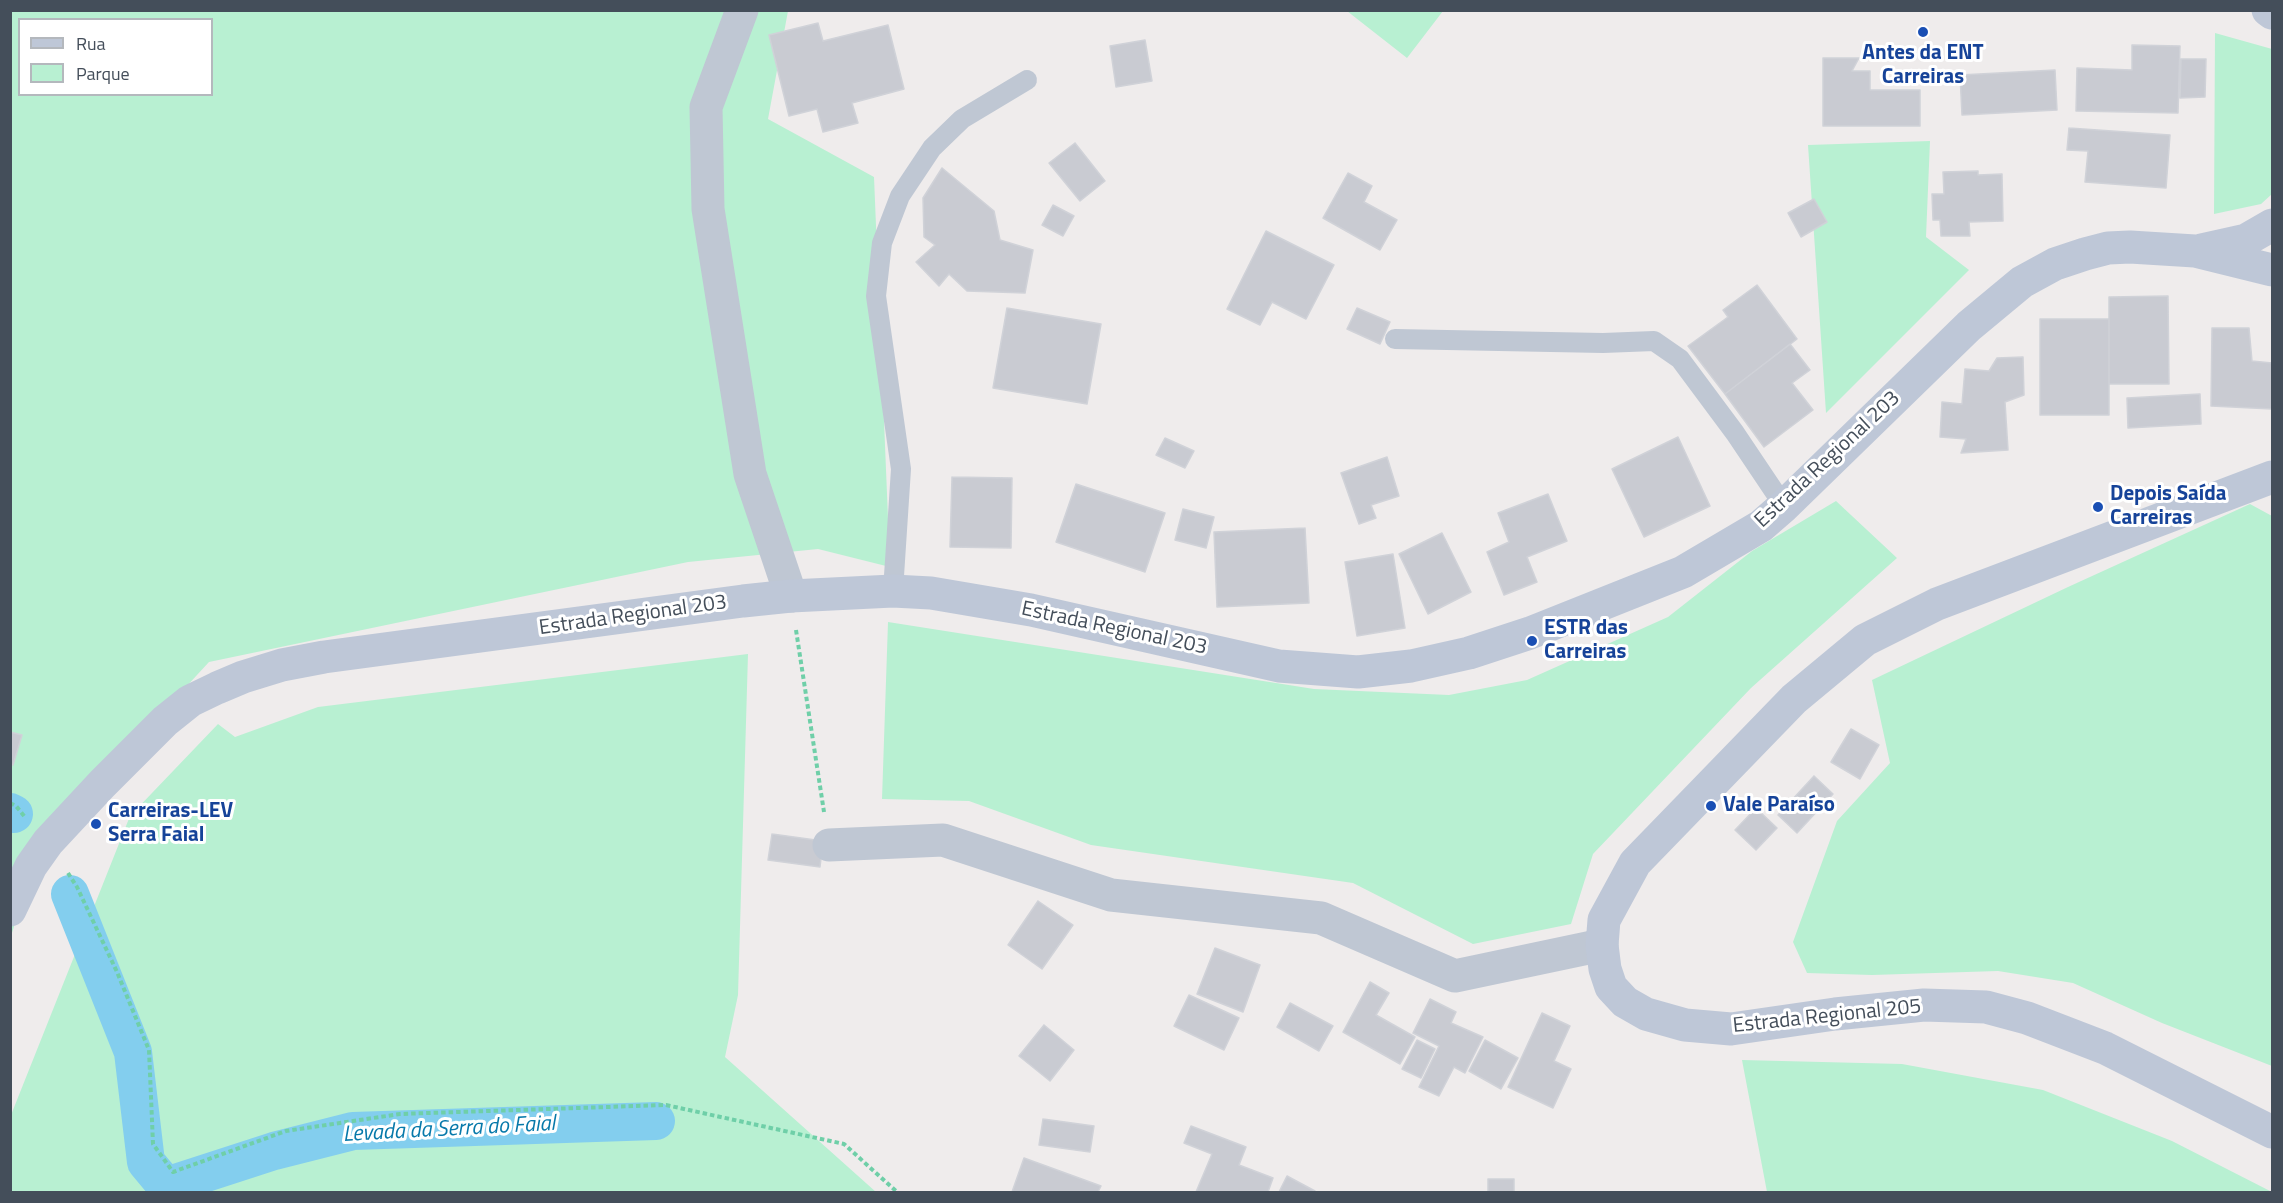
<!DOCTYPE html>
<meta charset="utf-8">
<style>
body{margin:0}
#map{position:relative;width:2283px;height:1203px;overflow:hidden;background:#efecec;font-family:"Titillium Web",sans-serif}
canvas{display:block}
.frame{position:absolute;inset:0;border:12px solid #444e5a;pointer-events:none}
.legend{position:absolute;left:18px;top:18px;width:195px;height:78px;box-sizing:border-box;background:#fff;border:2px solid #b4b8bd;margin:0;padding:8px 10px;list-style:none;font-size:18px;color:#444e5a}
.legend li{display:flex;align-items:center;gap:12px;height:30px}
.legend b{width:30px;border:2px solid #b4b8bd}
</style>
<div id="map">
<canvas width="2283" height="1203"></canvas>
<div class="frame"></div>
<ul class="legend">
<li><b style="height:8px;background:#bec7d7"></b>Rua</li>
<li><b style="height:16px;background:#b8f0d2"></b>Parque</li>
</ul>
</div>
<script>
const ctx = document.querySelector('canvas').getContext('2d');
ctx.lineJoin = 'round';
function fill(path, color) { ctx.fillStyle = color; ctx.fill(path, 'evenodd'); }
const poly = rows => new Path2D(rows.map(r => 'M' + r).join(''));
function trace(path, color, width, dash) { ctx.strokeStyle = color; ctx.lineWidth = width; ctx.lineCap = dash ? 'butt' : 'round'; ctx.setLineDash(dash || []); ctx.stroke(path); }
function label(font, color, halo, rows, align = 'center') {
  ctx.font = font + ' "Titillium Web",sans-serif'; ctx.lineWidth = 6; ctx.setLineDash([]); ctx.textBaseline = 'middle'; ctx.strokeStyle = halo; ctx.fillStyle = color; for (const [text, x, y, turn = 0] of rows) {
    ctx.save(); ctx.translate(x, y); ctx.rotate((+turn || 0) * Math.PI / 180); ctx.textAlign = isNaN(turn) ? turn : align; if (halo) ctx.strokeText(text, 0, 0); ctx.fillText(text, 0, 0); ctx.restore();
  }
}
const green = poly([
 [11,11,788,11,768,119,874,177,890,567,818,549,688,562,209,662,40,845,11,936],
 [20,20,212,20,212,94,20,94],
 [1347,11,1443,11,1407,58],
 [2215,33,2272,49,2272,194,2261,204,2214,214],
 [1930,141,1926,237,1969,270,1826,413,1808,145],
 [1836,501,1897,558,1751,688,1593,854,1571,924,1473,944,1353,883,1091,845,969,801,882,799,888,622,1314,689,1449,695,1527,680,1668,617,1752,551],
 [2250,504,2272,516,2272,1066,2162,1023,2073,983,1998,971,1872,975,1807,973,1793,942,1837,821,1890,763,1872,680,2068,587],
 [748,654,738,995,725,1057,876,1192,11,1192,11,1115,130,816,218,724,235,737,318,707],
 [1742,1060,1902,1064,2043,1090,2172,1141,2272,1192,1767,1192]
]);
const canal = poly([
 [10,812,14,814],
 [70,894,133,1052,146,1162,166,1186,274,1151,353,1131,656,1121]
]);
const building = poly([
 [818,23,823,41,888,25,904,89,852,103,858,123,823,132,817,109,789,116,769,35,818,23],
 [1145,40,1152,81,1116,87,1110,46,1145,40],
 [2132,45,2180,46,2178,113,2076,111,2077,68,2132,70,2132,45],
 [1823,58,1859,58,1852,71,1870,71,1870,90,1920,90,1920,126,1823,126,1823,58],
 [2181,59,2206,59,2205,97,2180,98,2181,59],
 [2055,70,2057,110,1962,115,1960,75,2055,70],
 [2069,128,2170,135,2166,188,2085,182,2088,151,2067,150,2069,128],
 [1075,143,1105,181,1080,201,1049,163,1075,143],
 [942,168,994,211,1000,240,1033,250,1025,293,967,291,949,274,939,286,916,262,935,245,924,237,923,198,942,168],
 [1978,171,1978,175,2002,174,2003,221,1969,222,1970,236,1941,236,1940,220,1933,220,1932,194,1944,194,1943,172,1978,171],
 [1348,173,1372,186,1364,202,1397,220,1380,250,1323,218,1348,173],
 [1814,199,1827,222,1801,237,1788,213,1814,199],
 [1053,205,1074,216,1063,236,1042,225,1053,205],
 [1266,231,1334,265,1306,319,1272,302,1260,325,1227,309,1266,231],
 [1757,285,1797,339,1725,394,1688,346,1728,317,1723,310,1757,285],
 [2168,296,2169,384,2109,384,2109,297,2168,296],
 [1007,308,1101,324,1087,404,993,388,1007,308],
 [1357,308,1390,322,1380,344,1347,329,1357,308],
 [2040,319,2109,319,2109,415,2040,415,2040,319],
 [2212,328,2249,328,2252,361,2272,363,2272,409,2211,406,2212,328],
 [1790,344,1810,370,1792,383,1813,410,1764,447,1725,394,1790,344],
 [2023,357,2024,395,2005,402,2008,450,1961,453,1966,439,1940,437,1942,402,1962,404,1965,369,1989,371,1997,358,2023,357],
 [2200,394,2201,424,2128,428,2127,398,2200,394],
 [1678,437,1710,506,1644,537,1612,469,1678,437],
 [1165,438,1194,451,1185,468,1156,455,1165,438],
 [1387,457,1399,496,1371,505,1376,518,1359,524,1341,473,1387,457],
 [952,477,1012,478,1011,548,950,547,952,477],
 [1076,484,1165,513,1145,572,1056,542,1076,484],
 [1548,494,1567,541,1527,557,1537,582,1504,595,1487,552,1509,542,1498,513,1548,494],
 [1183,509,1214,517,1206,548,1175,540,1183,509],
 [1305,528,1309,603,1217,607,1214,532,1305,528],
 [1442,533,1471,592,1428,614,1399,554,1442,533],
 [1393,554,1405,628,1357,636,1345,562,1393,554],
 [1851,729,1879,745,1860,779,1831,762,1851,729],
 [10,732,22,735,13,765,10,764,10,732],
 [1814,776,1833,794,1797,833,1778,815,1814,776],
 [1756,808,1777,828,1756,850,1735,830,1756,808],
 [772,834,823,841,820,867,768,860,772,834],
 [1038,901,1073,925,1042,969,1008,945,1038,901],
 [1215,948,1260,965,1243,1012,1197,994,1215,948],
 [1370,982,1389,993,1376,1015,1415,1037,1400,1064,1343,1032,1370,982],
 [1189,995,1239,1018,1224,1050,1174,1026,1189,995],
 [1430,999,1456,1012,1451,1023,1483,1037,1465,1073,1454,1067,1439,1096,1419,1087,1439,1046,1413,1033,1430,999],
 [1290,1003,1333,1026,1319,1051,1277,1027,1290,1003],
 [1542,1013,1570,1026,1554,1061,1571,1069,1553,1108,1508,1087,1542,1013],
 [1044,1025,1074,1050,1050,1081,1019,1056,1044,1025],
 [1417,1040,1435,1049,1421,1078,1402,1069,1417,1040],
 [1485,1040,1518,1058,1501,1089,1469,1071,1485,1040],
 [1043,1119,1094,1126,1090,1152,1039,1145,1043,1119],
 [1191,1126,1246,1147,1239,1165,1273,1178,1268,1192,1196,1192,1212,1154,1184,1143,1191,1126],
 [1024,1158,1101,1186,1098,1192,1012,1192,1024,1158],
 [1287,1176,1315,1191,1314,1192,1279,1192,1287,1176],
 [1488,1179,1514,1179,1514,1192,1488,1192,1488,1179]
]);
const path = poly([
 [796,630,824,812],
 [10,803,16,806,25,817],
 [68,873,77,887,117,972,149,1050,153,1144,173,1172,286,1131,400,1114,666,1105,844,1144,897,1192]
]);
const lane = poly([
 [1395,339,1603,343,1654,341,1680,359,1735,433,1784,506],
 [893,591,901,469,876,296,882,243,900,196,932,148,962,119,1027,80]
]);
const street = poly([
 [742,10,706,107,708,209,750,474,791,596],
 [829,845,943,840,1111,895,1321,918,1455,976,1602,945]
]);
const secondary = poly([
 [2268,10,2272,13],
 [2201,250,2246,240,2272,225],
 [2272,477,1937,604,1865,640,1794,699,1635,863,1604,920,1602,945,1605,969,1611,987,1625,1002,1646,1014,1685,1025,1731,1029,1835,1014,1924,1005,1986,1007,2027,1018,2105,1048,2272,1132],
 [10,910,31,866,48,842,102,784,165,721,190,701,217,688,243,677,282,665,324,657,743,601,791,596,893,591,931,593,1031,610,1279,666,1358,672,1411,666,1469,653,1530,633,1683,572,1761,526,1784,506,1969,326,2022,282,2055,264,2085,254,2108,248,2130,247,2195,251,2272,270]
]);
const markers = [
 [1923,32,6,"#1a4fb4"],
 [2098,507,6,"#1a4fb4"],
 [1532,641,6,"#1a4fb4"],
 [1711,806,6,"#1a4fb4"],
 [96,824,6,"#1a4fb4"]
];
const transitNames = [
 ["Antes da ENT",1923,54,"center"],
 ["Carreiras",1923,78,"center"],
 ["Depois Saída",2110,495],
 ["Carreiras",2110,519],
 ["ESTR das",1544,629],
 ["Carreiras",1544,653],
 ["Vale Paraíso",1723,806],
 ["Carreiras-LEV",108,812],
 ["Serra Faial",108,836]
];
const streetNames = [
 ["Estrada Regional 203",1828,460,-43],
 ["Estrada Regional 203",633,616,-8],
 ["Estrada Regional 203",1114,629,12],
 ["Estrada Regional 205",1827,1017,-6]
];
const waterNames = [
 ["Levada da Serra do Faial",449,1130,-3]
];
fill(green, '#b8f0d2');
trace(canal, '#83ceee', 38);
fill(building, '#c9cbd2');
trace(building, '#d0d2d8', 1.5);
trace(path, '#6fcfa8', 4, [4.5, 3]);
trace(lane, '#bfc7d3', 20);
trace(street, '#bfc7d3', 33);
trace(secondary, '#bec7d7', 33);
for (const [x, y, r, color] of markers) { const dot = new Path2D(); dot.arc(x, y, r, 0, 2 * Math.PI); ctx.fillStyle = color; ctx.fill(dot); trace(dot, '#fff', 2); }
label('bold 21px', '#164399', '#fff', transitNames, 'left');
label('21px', '#444e5a', '#fff', streetNames);
label('italic 22px', '#0779aa', '#fff', waterNames);
</script>
